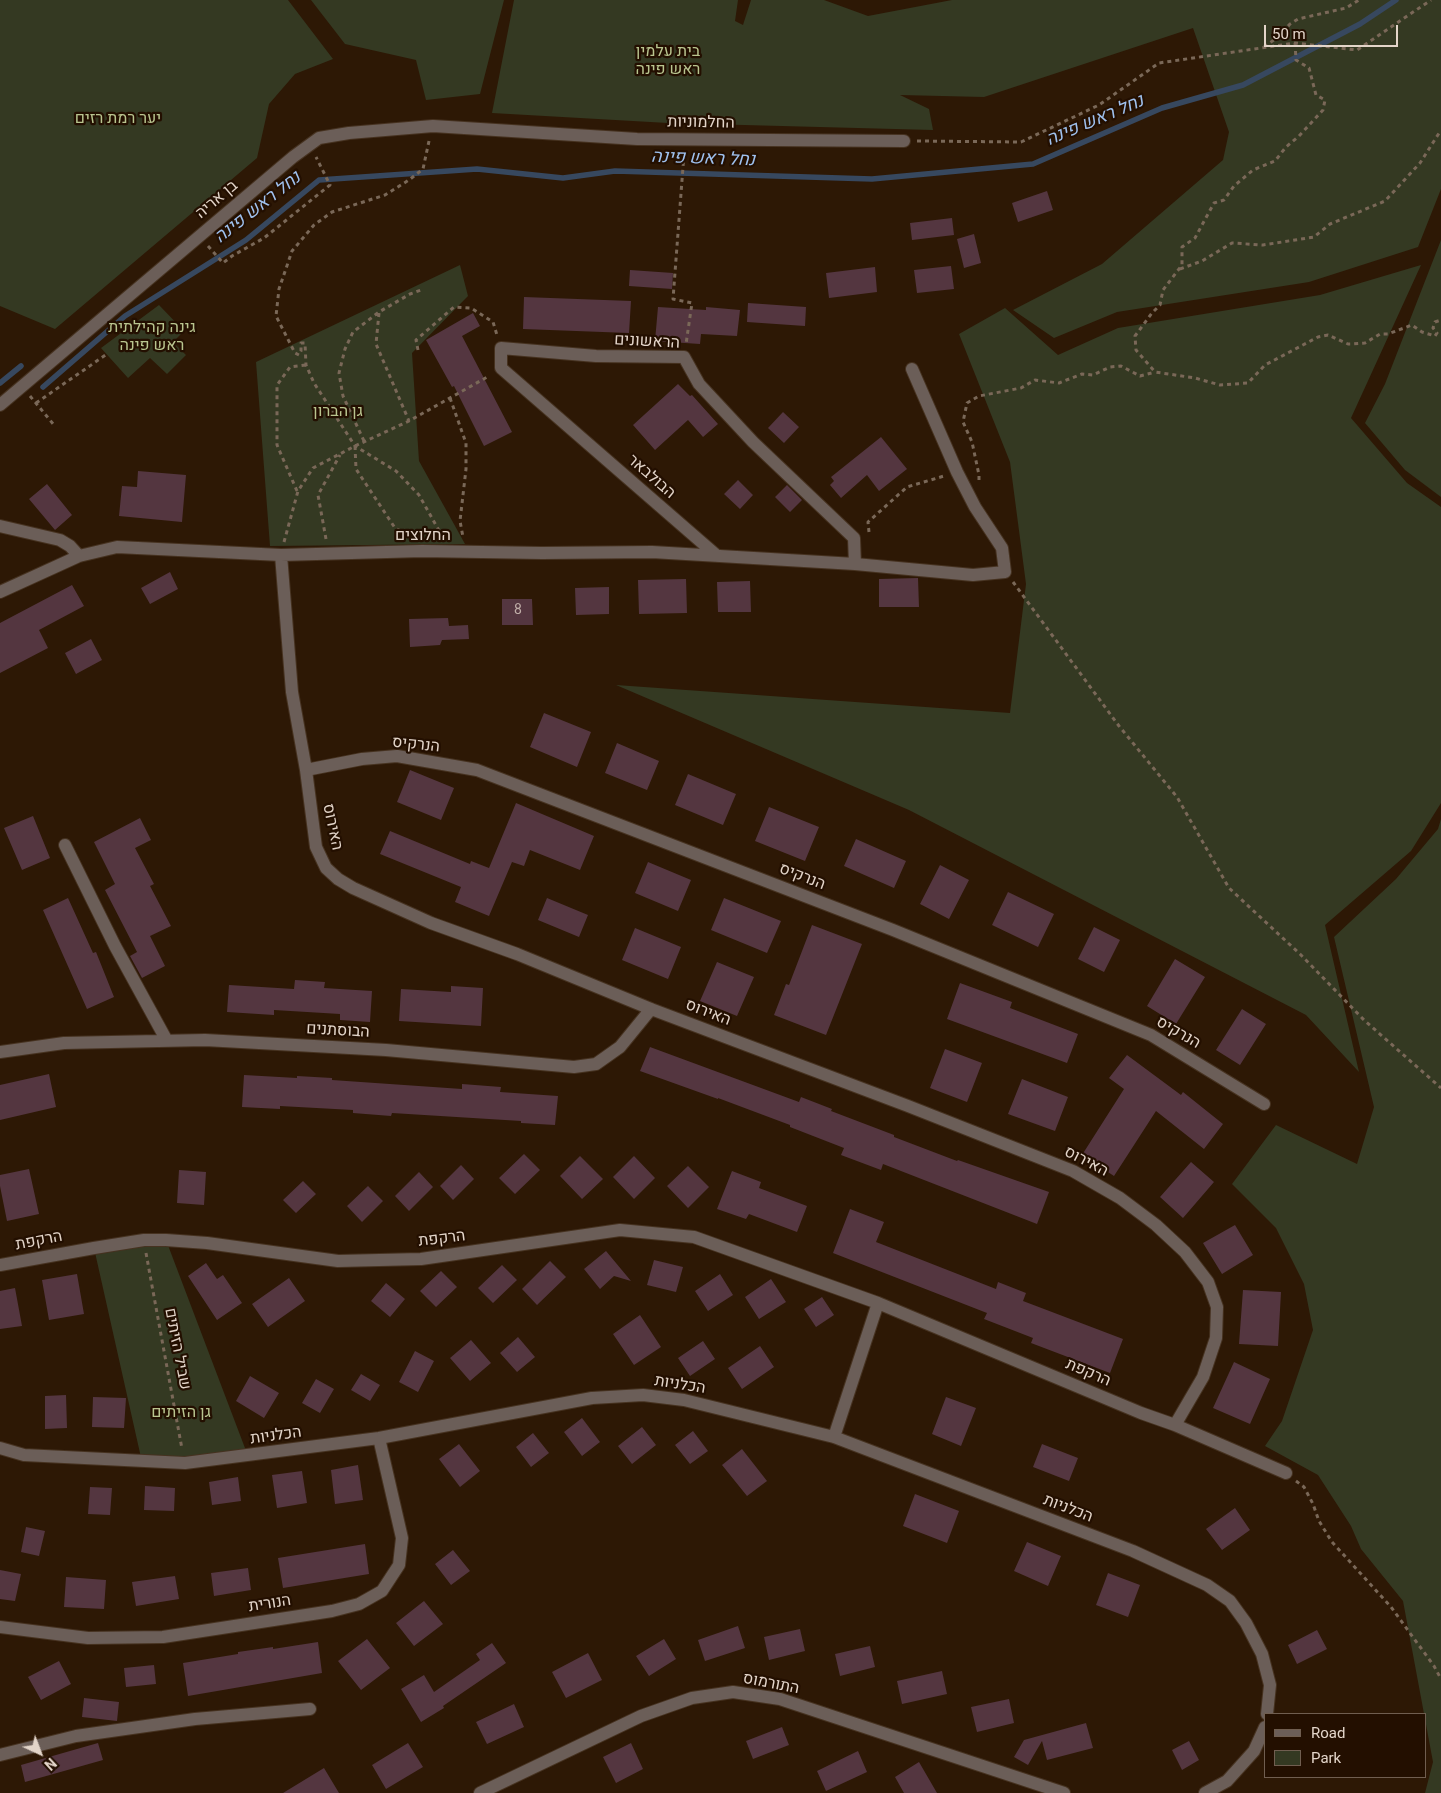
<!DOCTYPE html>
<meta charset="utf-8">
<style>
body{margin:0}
#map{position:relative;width:1441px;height:1793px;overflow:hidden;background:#2d1805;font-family:Roboto,sans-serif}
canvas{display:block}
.legend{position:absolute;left:1264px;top:1713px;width:162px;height:65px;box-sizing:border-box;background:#230f00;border:1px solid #705e50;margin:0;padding:6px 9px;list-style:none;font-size:15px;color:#e3d5c9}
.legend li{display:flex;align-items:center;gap:10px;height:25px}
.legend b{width:25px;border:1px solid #705e50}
.north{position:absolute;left:15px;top:1728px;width:50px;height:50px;-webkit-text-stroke:4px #230f00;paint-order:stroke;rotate:137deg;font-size:14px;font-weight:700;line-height:20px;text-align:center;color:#e3d5c9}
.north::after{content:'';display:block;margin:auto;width:18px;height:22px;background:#e3d5c9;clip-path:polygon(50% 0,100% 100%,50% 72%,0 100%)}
.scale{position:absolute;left:1264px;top:25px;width:134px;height:22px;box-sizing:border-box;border:2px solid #e3d5c9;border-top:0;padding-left:6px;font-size:15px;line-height:18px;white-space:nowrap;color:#e3d5c9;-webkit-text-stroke:4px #230f00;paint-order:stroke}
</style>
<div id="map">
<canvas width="1441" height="1793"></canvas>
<ul class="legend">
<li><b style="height:6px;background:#6b5e58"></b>Road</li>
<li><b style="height:14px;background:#343922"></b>Park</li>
</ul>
<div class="north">N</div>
<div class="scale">50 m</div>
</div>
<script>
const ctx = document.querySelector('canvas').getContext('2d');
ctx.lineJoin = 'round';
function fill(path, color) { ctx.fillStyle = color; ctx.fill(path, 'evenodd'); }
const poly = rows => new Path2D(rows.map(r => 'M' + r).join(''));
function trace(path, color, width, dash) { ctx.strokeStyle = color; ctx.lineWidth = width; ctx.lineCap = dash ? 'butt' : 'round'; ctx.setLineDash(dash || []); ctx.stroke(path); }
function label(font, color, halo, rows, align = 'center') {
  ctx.font = font + ' Roboto,Heebo,sans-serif'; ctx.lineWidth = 4.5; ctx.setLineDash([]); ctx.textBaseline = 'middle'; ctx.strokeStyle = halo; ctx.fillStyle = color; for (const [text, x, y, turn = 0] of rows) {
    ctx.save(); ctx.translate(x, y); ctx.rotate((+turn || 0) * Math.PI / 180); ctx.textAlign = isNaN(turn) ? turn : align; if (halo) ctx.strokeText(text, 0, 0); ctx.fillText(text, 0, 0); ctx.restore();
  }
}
const green = poly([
 [0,0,288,0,333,59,295,74,269,104,257,158,55,329,0,306],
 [311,0,504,0,480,94,426,100,416,60,345,44],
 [514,0,738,0,735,21,743,25,751,0,824,0,868,16,952,0,1441,0,1441,189,1418,247,1309,282,1117,312,1054,338,1013,310,1102,264,1223,160,1229,132,1193,28,984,97,900,95,929,109,933,130,668,123,492,113],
 [1441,240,1441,497,1405,470,1365,423,1385,384],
 [460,265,468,296,412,353,419,461,465,544,270,546,256,362],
 [1421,265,1351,418,1407,483,1441,507,1441,803,1411,851,1325,925,1359,1072,1306,1015,909,810,616,685,1010,713,1026,584,1010,462,959,334,1005,308,1058,355,1118,328,1320,295],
 [159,305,184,331,173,342,186,355,167,374,150,358,128,378,101,348],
 [1441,819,1441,1793,1425,1793,1433,1762,1403,1601,1361,1549,1351,1526,1318,1475,1265,1446,1282,1421,1313,1330,1304,1284,1276,1228,1232,1184,1276,1125,1357,1164,1374,1107,1334,937,1396,879,1438,829],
 [166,1240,248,1456,142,1462,94,1248]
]);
const stream = poly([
 [0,383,21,366],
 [43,387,125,316,246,240,319,180,477,169,563,178,615,171,872,179,1033,164,1162,108,1243,85,1360,24,1396,0]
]);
const building = poly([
 [1047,191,1053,210,1018,222,1012,203],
 [952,218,954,235,912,240,910,223],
 [974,234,981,263,964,268,957,239],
 [951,266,954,289,917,293,914,270],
 [875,267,877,292,829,298,826,273],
 [630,270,673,273,672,289,629,286],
 [524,297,631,301,629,333,523,329],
 [748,303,806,307,805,326,747,322],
 [658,307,706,310,706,307,740,310,737,336,701,334,700,344,655,341],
 [473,313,480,326,462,336,512,432,484,446,454,386,452,387,426,340],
 [678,384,690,396,692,395,718,424,703,437,688,420,655,450,633,425],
 [783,412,799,427,784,443,768,428],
 [881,437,907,469,879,491,867,475,841,498,830,485,834,481,831,477],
 [138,471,186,475,182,522,119,516,122,486,137,487],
 [738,480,753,495,740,509,724,494],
 [47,484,72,515,55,530,29,499],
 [787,485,802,500,790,512,775,497],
 [170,572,178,589,150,604,141,588],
 [918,578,919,607,879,607,879,579],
 [686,579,687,613,639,614,638,580],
 [750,581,751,612,718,612,717,582],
 [72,585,84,606,39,630,48,648,0,673,0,623],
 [609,587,609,614,576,615,575,588],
 [502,599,532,599,533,625,502,625],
 [448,618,449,626,468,625,469,639,442,640,440,645,410,647,409,619],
 [91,639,102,660,76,674,65,653],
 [544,713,591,732,577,767,530,747],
 [617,743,659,761,647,790,605,773],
 [410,770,454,788,441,820,397,802],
 [688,774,736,794,723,825,675,805],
 [516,803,594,836,580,870,530,850,524,866,512,862,489,916,455,902,461,887,380,854,390,831,470,864,471,861,489,868],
 [769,807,819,827,805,861,755,841],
 [33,816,50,858,22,870,4,828],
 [140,818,151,840,135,848,154,884,150,886,171,926,150,936,165,966,142,978,130,956,137,952,105,890,115,884,94,842],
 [856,839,906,861,894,888,844,866],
 [648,862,691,880,678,911,635,893],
 [940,865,969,880,949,919,920,904],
 [1008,892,1054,914,1038,947,992,925],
 [68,898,93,953,96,952,114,997,87,1009,43,910],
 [547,898,588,915,579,937,538,920],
 [724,898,781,921,767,953,711,930],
 [812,925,862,944,826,1035,774,1015,786,984,789,985],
 [1094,927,1120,940,1104,972,1078,959],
 [635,928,681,947,668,979,622,960],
 [1175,959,1205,977,1176,1024,1147,1006],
 [717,962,754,977,737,1016,700,1001],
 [295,980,325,982,324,988,372,991,370,1022,340,1020,340,1014,274,1010,274,1015,227,1012,229,985,294,989],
 [960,983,1012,1002,1010,1008,1078,1034,1067,1063,947,1019],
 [451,986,483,988,481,1026,399,1021,401,989,451,992],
 [1242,1009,1266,1024,1240,1065,1216,1050],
 [650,1047,799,1102,801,1097,832,1109,831,1111,894,1135,894,1137,957,1161,958,1160,1049,1192,1037,1224,883,1164,881,1170,841,1155,844,1148,790,1127,790,1125,718,1098,718,1099,640,1071],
 [945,1049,982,1063,967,1102,930,1088],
 [1127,1055,1181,1095,1183,1092,1223,1124,1204,1149,1156,1111,1114,1176,1082,1155,1124,1089,1109,1078],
 [49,1074,56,1107,0,1120,0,1085],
 [244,1075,297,1078,297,1076,332,1078,332,1080,462,1089,462,1084,501,1087,500,1092,558,1096,555,1125,521,1123,521,1121,392,1113,391,1116,353,1113,353,1110,280,1106,280,1109,242,1107],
 [1022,1079,1068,1097,1055,1131,1008,1114],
 [524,1154,540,1170,515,1194,499,1178],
 [580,1156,603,1179,582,1199,560,1176],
 [634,1156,655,1178,634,1199,613,1177],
 [1191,1162,1214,1182,1183,1218,1160,1197],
 [461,1165,474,1179,453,1200,440,1186],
 [688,1166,709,1187,688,1208,667,1186],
 [29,1169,39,1214,7,1221,0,1186,0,1175],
 [179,1170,206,1172,204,1205,177,1203],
 [732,1171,761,1182,759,1188,807,1206,797,1232,749,1214,746,1219,717,1209],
 [419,1172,433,1187,409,1211,395,1196],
 [303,1181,316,1194,296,1213,283,1200],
 [368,1186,383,1201,362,1222,347,1206],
 [850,1209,884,1222,876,1242,996,1289,998,1282,1026,1293,1023,1301,1123,1339,1110,1373,1031,1343,1033,1338,984,1319,987,1313,833,1253],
 [1235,1225,1253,1255,1222,1274,1203,1243],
 [606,1251,631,1281,614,1276,600,1289,584,1269],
 [654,1260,683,1267,676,1292,647,1285],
 [550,1261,566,1277,537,1305,522,1289],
 [206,1263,217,1279,223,1275,242,1303,217,1320,188,1276],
 [502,1265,517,1280,493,1303,478,1288],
 [441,1271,457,1287,436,1307,420,1291],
 [77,1274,84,1314,49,1320,42,1280],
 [720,1274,733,1295,708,1311,695,1291],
 [289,1278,305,1301,268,1327,252,1304],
 [771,1279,786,1302,759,1319,745,1297],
 [386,1283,405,1299,390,1317,371,1301],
 [15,1288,22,1326,0,1329,0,1291],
 [1243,1290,1281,1292,1278,1346,1239,1344],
 [822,1297,834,1315,816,1327,804,1309],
 [640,1315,661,1347,634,1365,613,1334],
 [518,1337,535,1357,517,1372,500,1353],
 [471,1340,491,1363,470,1381,450,1358],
 [703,1341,715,1359,690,1376,678,1358],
 [760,1346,774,1367,742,1389,728,1368],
 [415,1351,434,1361,418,1392,399,1382],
 [1234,1362,1270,1379,1250,1424,1213,1408],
 [361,1374,380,1385,370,1401,351,1390],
 [250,1376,279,1393,264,1418,236,1401],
 [316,1379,334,1389,320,1413,302,1403],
 [66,1395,67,1428,45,1429,45,1396],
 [93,1397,126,1398,124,1428,92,1427],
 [946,1397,976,1408,961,1446,932,1434],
 [582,1418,600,1442,582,1456,564,1432],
 [642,1427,656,1445,632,1464,618,1446],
 [693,1431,708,1451,690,1464,675,1445],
 [533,1433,549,1453,531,1467,516,1447],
 [459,1444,480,1471,460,1487,439,1459],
 [1042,1444,1078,1458,1069,1481,1033,1467],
 [742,1449,767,1481,747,1496,722,1465],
 [358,1465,363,1500,335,1504,331,1470],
 [302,1471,307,1503,277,1508,272,1475],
 [238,1477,241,1501,212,1505,209,1482],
 [145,1486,175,1488,174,1511,144,1510],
 [90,1487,112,1488,110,1515,88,1514],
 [915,1494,959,1511,947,1543,903,1526],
 [1235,1508,1250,1530,1222,1550,1206,1529],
 [26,1527,45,1531,39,1556,21,1552],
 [1027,1542,1061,1556,1048,1586,1014,1571],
 [365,1544,369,1574,283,1588,278,1558],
 [453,1550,470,1571,451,1585,435,1564],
 [248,1568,251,1590,214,1596,211,1573],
 [0,1570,21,1574,15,1601,0,1599],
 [1108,1573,1140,1585,1128,1617,1096,1605],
 [175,1576,179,1599,136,1606,132,1582],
 [66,1577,106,1580,104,1609,64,1607],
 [424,1601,443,1624,414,1646,396,1623],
 [738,1626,745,1648,705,1661,698,1640],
 [800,1629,805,1651,769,1660,764,1637],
 [1317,1630,1327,1649,1297,1664,1288,1645],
 [367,1639,390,1668,361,1690,338,1661],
 [664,1639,676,1659,649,1676,636,1656],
 [318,1642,322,1673,188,1696,183,1663,238,1654,238,1652,273,1647,273,1649],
 [492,1643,506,1663,443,1706,444,1708,421,1722,401,1689,424,1675,434,1692,480,1660,476,1654],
 [870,1646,875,1667,840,1676,835,1654],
 [588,1653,602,1680,566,1698,552,1672],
 [59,1661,71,1684,41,1700,28,1677],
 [154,1665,156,1684,126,1687,124,1668],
 [942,1671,947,1694,902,1704,897,1681],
 [84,1698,119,1702,117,1721,82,1717],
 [1009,1699,1014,1723,977,1732,971,1707],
 [514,1704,524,1727,487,1744,476,1722],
 [1086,1723,1093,1748,1047,1760,1042,1741,1028,1765,1014,1757,1024,1740],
 [782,1727,789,1745,753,1759,746,1741],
 [1189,1741,1199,1760,1182,1770,1172,1750],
 [98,1743,103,1760,25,1782,21,1765],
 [408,1743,423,1767,386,1789,372,1765],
 [631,1743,643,1769,616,1783,603,1757],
 [858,1751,867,1772,826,1791,817,1771],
 [919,1762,937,1793,904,1793,895,1777],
 [324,1768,339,1793,283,1793]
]);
const path = poly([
 [1295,43,1296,60,1309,68,1316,95,1325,100,1323,110,1299,136,1286,147,1275,161,1253,170,1234,186,1224,200,1214,203,1195,238,1182,247,1182,265,1163,290,1160,305,1152,313,1135,336,1136,350,1155,372,1195,378,1220,385,1248,383,1265,365,1318,337,1328,335,1348,344,1352,344,1365,343,1380,334,1388,334,1412,325,1422,332,1435,336,1437,333,1433,328,1435,322,1441,320],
 [1264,47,1278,37,1290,24,1298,19,1346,8,1359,0],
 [429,141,423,169,409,180,385,195,332,212,314,225,292,251,279,289,276,316,295,353,299,355,301,351,301,343,305,343,306,365,314,383,355,446,396,471,419,495,442,536],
 [917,141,1021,142,1099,105,1159,63,1295,43,1357,50,1431,0],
 [684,154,673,299,692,303,686,344],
 [208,246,223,263,232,256,264,238,330,185,316,157],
 [1180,269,1202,261,1232,243,1263,245,1314,237,1330,224,1385,201,1420,163,1441,130],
 [379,313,376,344,409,421],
 [418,350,416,340,454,307,471,308,493,322,497,335],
 [30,396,54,425],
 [450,398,466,443,466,469,460,521,463,537],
 [36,403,107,354],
 [364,441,343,396,339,373,345,349,353,332,379,312,410,294,421,290],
 [355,446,356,469,395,528,410,536],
 [979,480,979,475,972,442,963,422,967,403,979,396,1021,388,1035,380,1059,383,1082,374,1093,375,1110,367,1121,366,1140,376,1155,372],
 [297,491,277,445,277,385,290,367,306,365],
 [869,532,868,522,907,487,944,476],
 [326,539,318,495,340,455],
 [284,542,298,491,313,468,355,446,409,421,489,376],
 [1013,582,1119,726,1177,797,1229,888,1301,955,1364,1020,1441,1088],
 [146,1253,182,1449],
 [1296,1481,1304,1487,1313,1504,1319,1521,1332,1542,1391,1607,1434,1666,1441,1679]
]);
const minor = poly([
 [0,405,293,157,319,138,349,133,433,126,637,139,904,141],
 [0,526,60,540,70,546,79,556],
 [715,554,501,368,501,348,596,356,684,357,699,384,753,442,854,538,855,564],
 [281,555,292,692,306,770,316,847,326,868,338,879,353,888,431,923,517,954,651,1009,908,1106,1073,1171,1120,1198,1156,1225,1185,1252,1208,1282,1217,1307,1216,1338,1203,1377,1175,1425],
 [0,592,79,556,117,547,281,555,422,551,542,553,652,552,855,564,973,575,1005,572,1002,548,975,507,957,472,912,369],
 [306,770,362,759,397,756,477,770,893,930,1151,1035,1264,1104],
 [65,845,115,946,167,1041],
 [0,1052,64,1043,205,1040,386,1050,574,1067,596,1064,620,1047,651,1009],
 [0,1265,94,1248,144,1240,166,1240,207,1243,338,1261,421,1259,620,1230,694,1237,878,1303,1141,1413,1175,1425,1286,1473],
 [834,1437,878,1303],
 [0,1448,24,1455,185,1463,379,1438,592,1398,643,1395,684,1400,834,1437,1133,1551,1207,1585,1230,1601,1246,1623,1262,1654,1270,1685,1267,1714],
 [0,1627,88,1638,163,1637,332,1611,359,1604,382,1591,399,1565,402,1538,379,1438],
 [0,1755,76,1736,195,1719,310,1709],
 [480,1793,641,1716,692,1698,733,1692,780,1699,1064,1793],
 [1205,1793,1227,1781,1254,1751,1265,1727]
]);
const numberNames = [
 ["8",518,610]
];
const parkNames = [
 ["בית עלמין",668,52],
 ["ראש פינה",668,70],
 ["יער רמת רזים",118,119],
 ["גינה קהילתית",152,328],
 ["ראש פינה",152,346],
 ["גן הברון",338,412],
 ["גן הזיתים",181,1413]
];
const streetNames = [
 ["החלמוניות",701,123,1],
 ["בן אריה",217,200,-40],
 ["הראשונים",647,342,3],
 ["הבולבאר",651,477,41],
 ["החלוצים",423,536],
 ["הנרקיס",416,745,6],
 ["האירוס",332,827,78],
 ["הנרקיס",802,877,21],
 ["האירוס",708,1013,21],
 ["הבוסתנים",338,1031,3],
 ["הנרקיס",1178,1033,30],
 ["האירוס",1086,1162,27],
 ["הרקפת",442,1239,-7],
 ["הרקפת",39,1241,-11],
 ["שביל הזיתים",177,1349,79],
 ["הרקפת",1088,1373,23],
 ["הכלניות",680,1385,9],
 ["הכלניות",276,1436,-8],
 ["הכלניות",1068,1509,21],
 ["הנורית",270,1604,-9],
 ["התורמוס",771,1684,11]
];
const waterNames = [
 ["נחל ראש פינה",1095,121,-23],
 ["נחל ראש פינה",703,159,2],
 ["נחל ראש פינה",258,208,-38]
];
fill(green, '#343922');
trace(stream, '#37485f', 5.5);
fill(building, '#543640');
trace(minor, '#463220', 14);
trace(path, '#7a6858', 3, [4, 4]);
trace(minor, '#6b5e58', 12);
label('14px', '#bfada7', null, numberNames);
label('16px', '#b9c58f', '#230f00', parkNames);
label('16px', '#e3d5c9', '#230f00', streetNames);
label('italic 18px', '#9fc1ee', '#230f00', waterNames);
</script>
